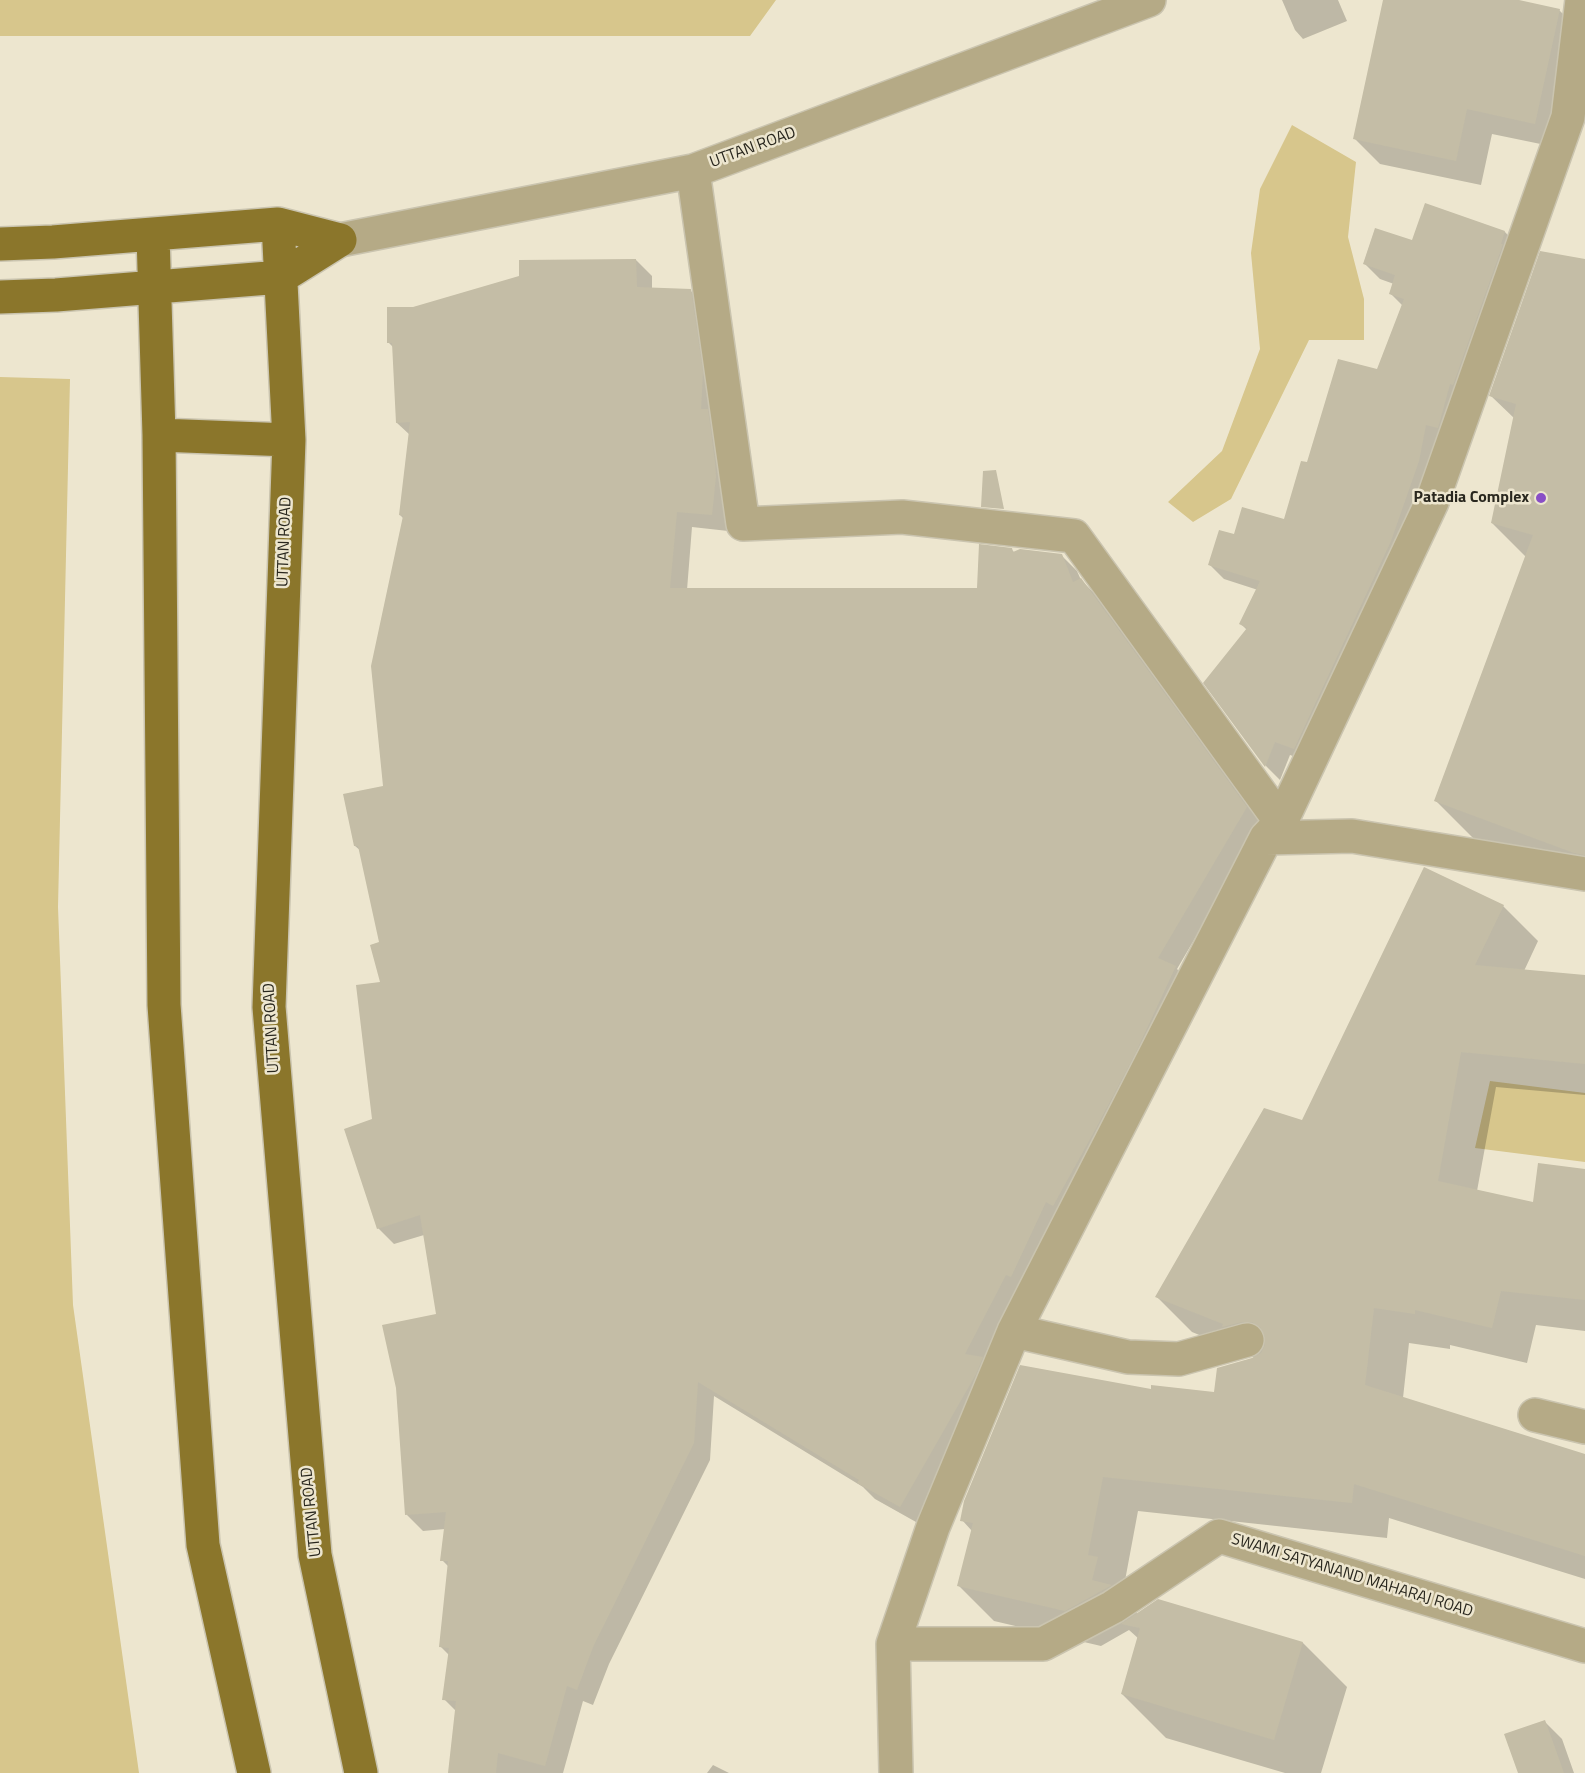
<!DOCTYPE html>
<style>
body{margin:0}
canvas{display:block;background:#ede6cf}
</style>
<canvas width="1585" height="1773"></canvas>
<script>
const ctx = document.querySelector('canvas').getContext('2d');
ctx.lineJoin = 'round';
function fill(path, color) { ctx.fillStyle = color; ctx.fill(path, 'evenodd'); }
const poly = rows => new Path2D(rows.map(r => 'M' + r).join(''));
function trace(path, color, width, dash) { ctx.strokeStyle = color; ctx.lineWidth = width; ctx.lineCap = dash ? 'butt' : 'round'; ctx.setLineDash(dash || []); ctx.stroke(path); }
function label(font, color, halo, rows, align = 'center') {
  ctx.font = font + ' "Titillium Web",sans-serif'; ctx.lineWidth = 5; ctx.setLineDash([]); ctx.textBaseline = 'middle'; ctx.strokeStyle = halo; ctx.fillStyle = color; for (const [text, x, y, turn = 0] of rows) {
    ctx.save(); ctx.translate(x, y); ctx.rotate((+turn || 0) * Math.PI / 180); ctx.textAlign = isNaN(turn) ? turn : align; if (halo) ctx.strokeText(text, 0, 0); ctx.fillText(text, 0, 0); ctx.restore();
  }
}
const green = poly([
 [0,0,776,0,750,36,0,36],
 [1292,125,1356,162,1348,237,1364,299,1364,340,1309,340,1231,499,1193,522,1168,502,1222,451,1260,349,1251,253,1260,189],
 [0,377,70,379,58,907,73,1305,139,1773,0,1773],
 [1490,1081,1585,1093,1585,1162,1475,1148]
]);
const shadow = poly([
 [1282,0,1338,0,1347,21,1303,39,1295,30],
 [1384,0,1512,0,1559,10,1584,35,1560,148,1492,134,1481,185,1380,164,1355,139],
 [1505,232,1519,247,1309,762,1290,755,1280,780,1266,766,1205,683,1247,630,1241,624,1258,590,1224,579,1209,564,1235,536,1285,520,1308,464,1378,371,1403,306,1391,294,1394,284,1380,279,1365,264,1413,242],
 [636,260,652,276,652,289,690,290,706,307,731,493,728,531,692,527,687,590,978,590,1011,549,1015,553,1061,555,1077,571,1081,580,1097,596,1262,824,1177,969,1191,983,991,1391,916,1522,875,1499,863,1487,714,1396,710,1460,609,1664,593,1705,583,1701,563,1773,449,1773,456,1711,444,1699,449,1655,440,1646,449,1567,442,1560,445,1529,423,1531,407,1515,437,1315,424,1235,394,1244,378,1228,374,1120,382,983,380,944,361,851,355,846,385,787,404,519,400,515,410,435,397,423,394,348,388,342,413,309],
 [1585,261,1585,882,1477,842,1436,801,1527,558,1492,523,1515,419,1491,396],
 [1503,906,1538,941,1524,971,1585,977,1585,1095,1496,1087,1477,1191,1534,1204,1585,1170,1585,1331,1536,1325,1527,1363,1450,1345,1450,1349,1409,1343,1403,1398,1585,1457,1585,1579,1389,1518,1387,1538,1138,1511,1124,1586,1129,1605,1138,1614,1303,1643,1347,1687,1321,1773,1285,1773,1166,1738,1122,1694,1139,1639,1129,1630,1101,1646,994,1621,959,1586,972,1531,962,1520,1152,1391,1215,1394,1255,1358,1192,1332,1157,1297,1303,1122],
 [1545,1722,1562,1739,1574,1773,1519,1773],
 [713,1765,729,1773,707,1773]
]);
const building = poly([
 [1383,0,1519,0,1560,9,1535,124,1467,109,1456,161,1353,139],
 [1425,203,1505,231,1501,244,1503,244,1453,385,1450,384,1438,428,1426,425,1419,461,1391,541,1294,749,1275,742,1265,767,1203,683,1247,628,1239,624,1260,581,1208,565,1219,530,1234,534,1242,507,1284,519,1301,461,1307,462,1338,359,1377,369,1404,299,1389,294,1395,275,1363,264,1375,228,1412,240],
 [1540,251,1585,259,1585,855,1574,853,1434,801,1533,535,1491,523,1516,404,1489,396],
 [636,259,637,287,691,289,703,372,701,409,708,409,715,462,716,476,712,515,677,512,670,588,977,588,979,544,1012,548,1013,552,1020,549,1062,554,1073,582,1081,578,1247,807,1158,958,1176,966,1134,1056,1095,1130,1053,1206,1046,1202,1011,1277,1006,1275,965,1354,983,1357,976,1374,900,1507,857,1483,859,1480,698,1382,694,1443,593,1647,577,1690,567,1686,545,1766,498,1753,496,1773,448,1773,456,1701,442,1700,449,1648,439,1647,448,1561,440,1561,446,1512,405,1515,396,1388,382,1325,436,1314,420,1215,377,1229,344,1129,372,1119,356,985,380,982,370,945,379,942,358,846,354,846,343,794,383,786,371,666,403,516,399,515,410,422,396,423,392,343,387,343,387,307,413,307,519,276,519,260],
 [996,470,1004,509,981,507,983,471],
 [1424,867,1504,905,1475,965,1585,975,1585,1064,1461,1052,1438,1181,1533,1202,1538,1163,1585,1169,1585,1300,1501,1291,1492,1328,1415,1310,1415,1314,1374,1308,1365,1385,1585,1454,1585,1556,1354,1484,1352,1503,1103,1477,1088,1555,1098,1557,1092,1580,1112,1585,1065,1611,957,1586,973,1523,960,1521,964,1501,1020,1365,1151,1389,1151,1385,1214,1392,1217,1368,1252,1358,1261,1353,1265,1345,1265,1336,1260,1327,1252,1322,1242,1322,1222,1327,1223,1324,1155,1297,1264,1108,1302,1120],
 [1158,1599,1303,1642,1274,1740,1121,1694,1140,1628,1121,1624],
 [1545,1720,1564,1773,1518,1773,1504,1734]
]);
const minor = poly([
 [693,171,743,524,902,517,1074,536,1281,822],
 [340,240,693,171,1149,0],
 [1266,838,1352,836,1585,874],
 [1014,1331,1128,1357,1179,1359,1247,1340],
 [1535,1415,1585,1427],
 [893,1644,1043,1644,1113,1607,1219,1536,1585,1646],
 [896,1773,893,1644,933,1527,1014,1331,1266,838,1281,822,1432,502,1568,117,1582,0]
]);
const major = poly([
 [278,224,289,440,269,1007,315,1555,361,1773],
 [153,235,159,435,164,1005,203,1545,254,1773],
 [0,244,53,242,278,224,340,240],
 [0,297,56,295,281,277,340,240],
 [159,435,289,440]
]);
const markers = [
 [1541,498,6,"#894fc6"]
];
const streetNames = [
 ["UTTAN ROAD",753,148,-20],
 ["UTTAN ROAD",285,542,-88],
 ["UTTAN ROAD",272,1028,-93],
 ["UTTAN ROAD",312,1512,-96],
 ["SWAMI SATYANAND MAHARAJ ROAD",1352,1576,17]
];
const poiNames = [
 ["Patadia Complex",1529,498]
];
fill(green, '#d7c68c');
fill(shadow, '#0003');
fill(building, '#c4bda6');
trace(minor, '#cac4af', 36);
trace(major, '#cac4af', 36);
trace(minor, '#b5aa86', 33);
trace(major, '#8b762b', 33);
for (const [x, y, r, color] of markers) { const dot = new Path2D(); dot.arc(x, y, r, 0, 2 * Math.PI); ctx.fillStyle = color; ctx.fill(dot); trace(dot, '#ede6cf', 2); }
label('16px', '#29271e', '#ede6cf', streetNames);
label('bold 16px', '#29271e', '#ede6cf', poiNames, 'right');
</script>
